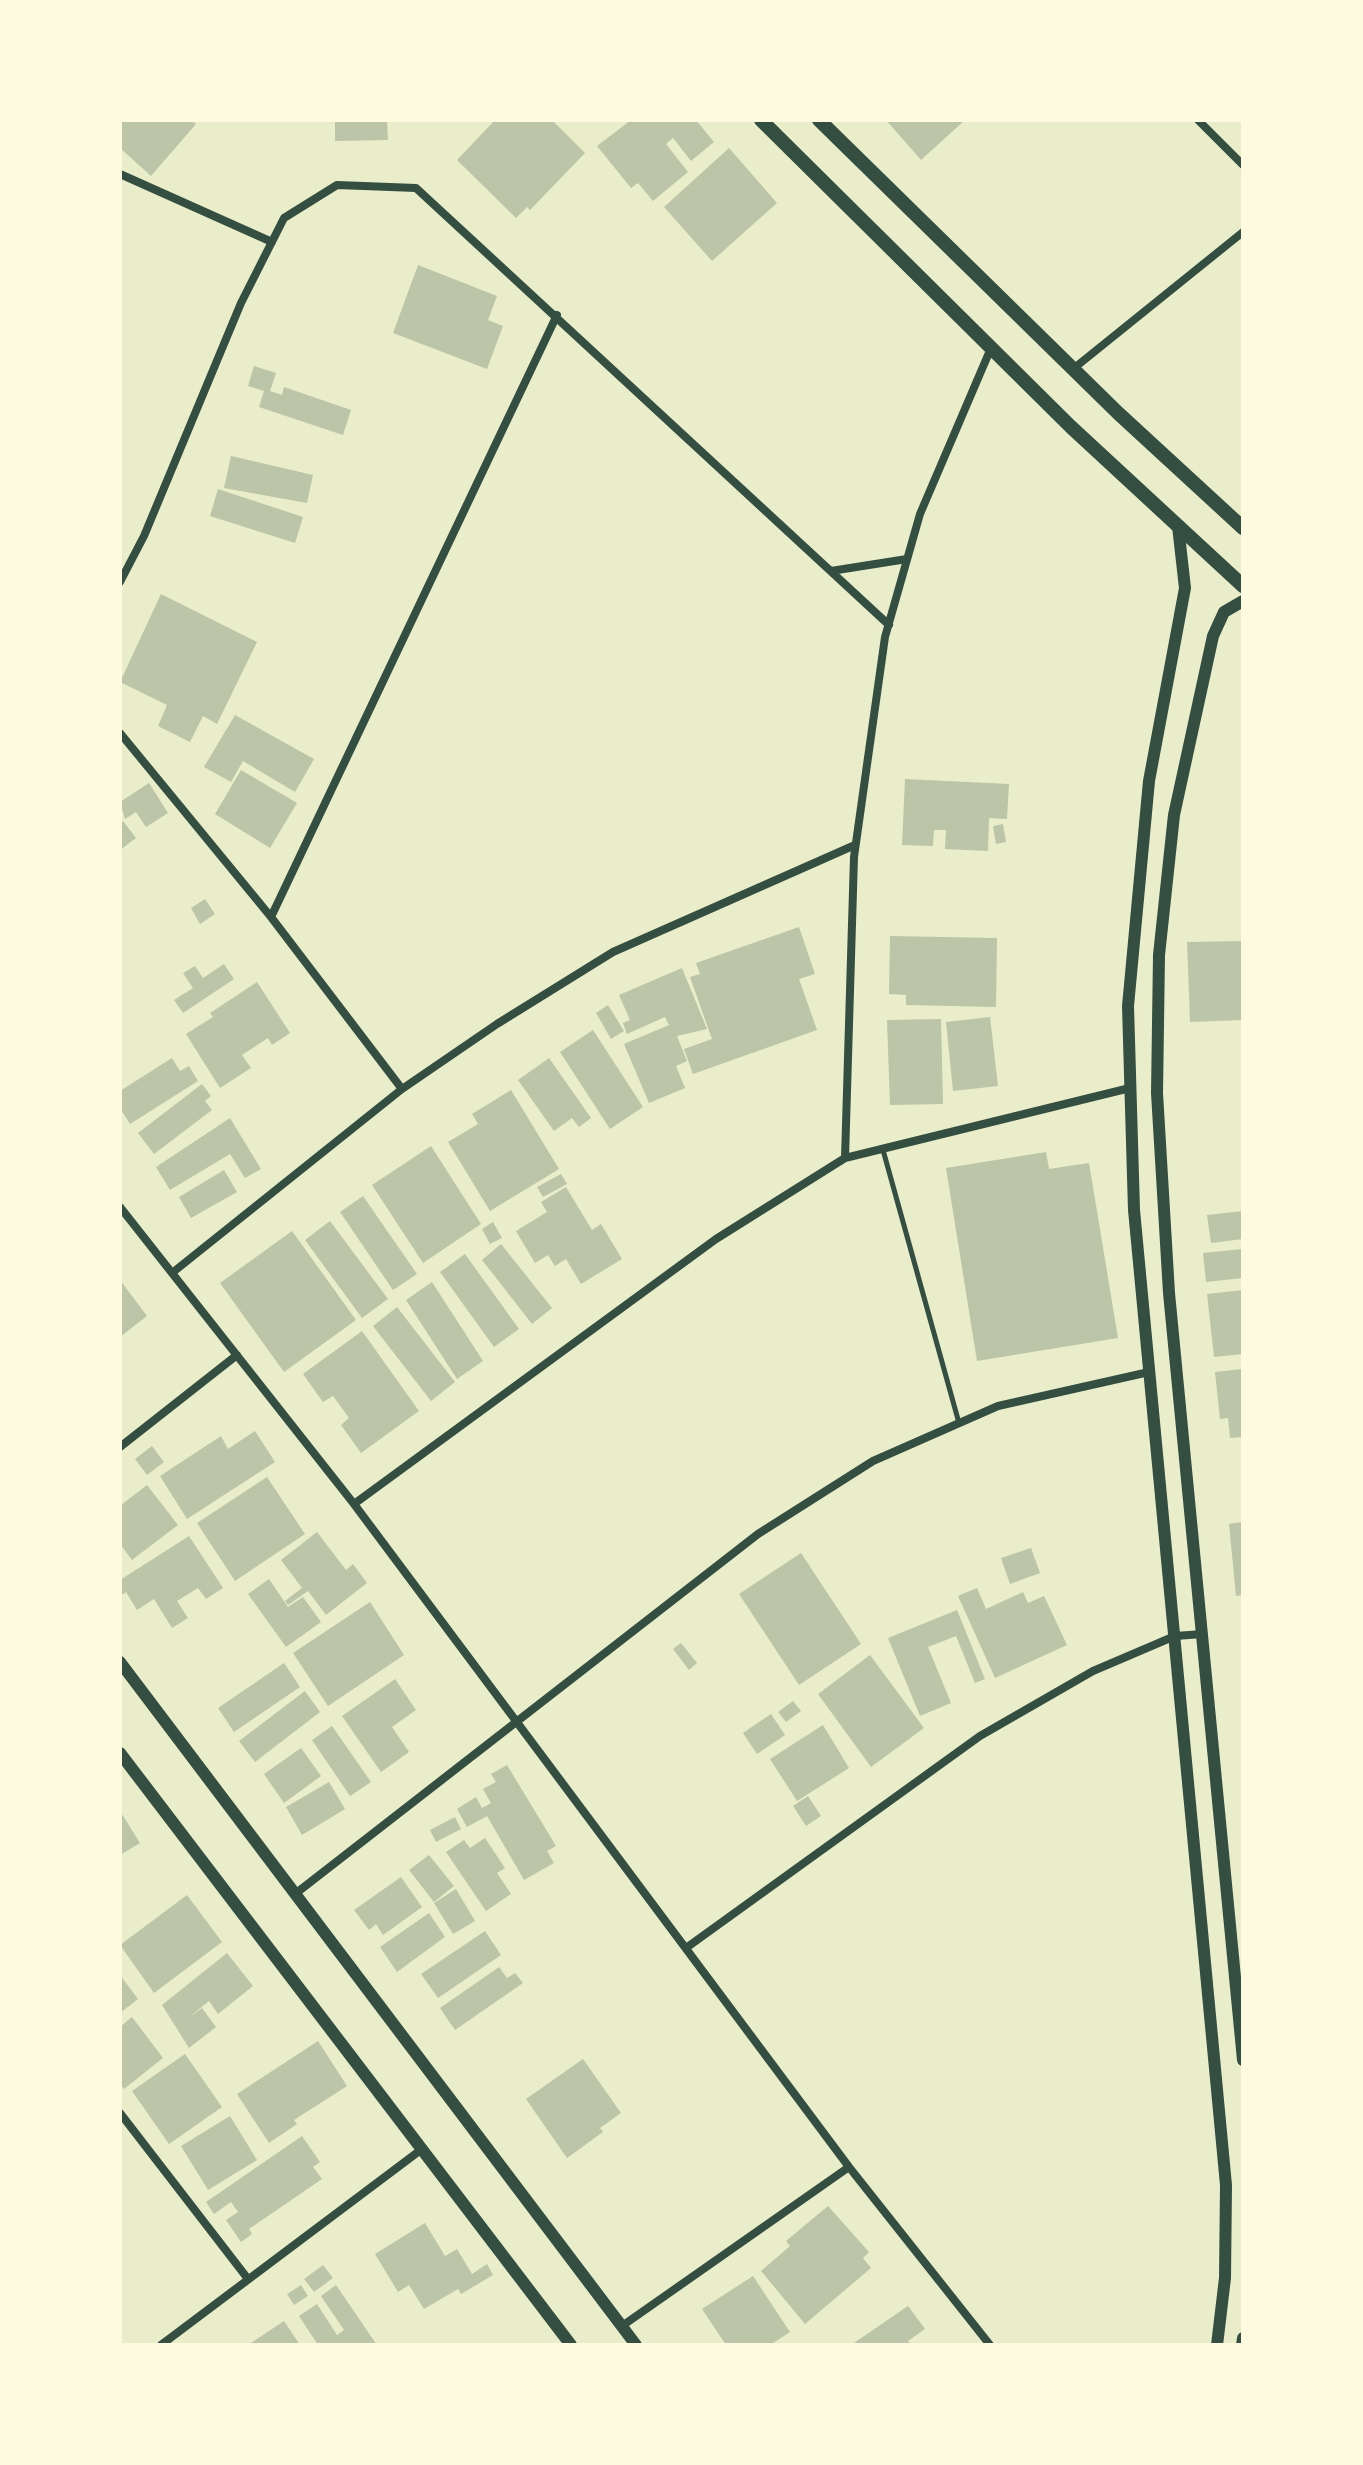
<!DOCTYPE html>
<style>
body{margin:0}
#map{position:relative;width:1363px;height:2465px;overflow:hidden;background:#e9edc9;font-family:Cabin,sans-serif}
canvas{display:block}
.frame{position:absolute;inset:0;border:122px solid #fefae0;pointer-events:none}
</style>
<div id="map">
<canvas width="1363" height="2465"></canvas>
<div class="frame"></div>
</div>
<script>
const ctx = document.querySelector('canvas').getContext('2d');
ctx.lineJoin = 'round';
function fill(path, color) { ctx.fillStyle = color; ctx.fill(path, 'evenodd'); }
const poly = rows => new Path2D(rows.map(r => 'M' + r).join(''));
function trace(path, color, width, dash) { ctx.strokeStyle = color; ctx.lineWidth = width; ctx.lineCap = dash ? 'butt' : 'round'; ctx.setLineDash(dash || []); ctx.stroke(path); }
const building = poly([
 [120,120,191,120,196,124,151,176,120,148],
 [335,120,387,120,388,140,335,141],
 [495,120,552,120,585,153,530,210,527,207,516,218,457,160],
 [631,120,696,120,714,142,691,161,673,138,666,144,688,172,653,201,638,183,631,188,597,146],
 [886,120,965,120,921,160],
 [729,148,777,203,712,261,664,207],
 [418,265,497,296,488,320,503,326,487,369,393,333],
 [254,366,276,373,270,391,282,395,284,387,351,410,343,435,259,407,264,391,248,386],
 [231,456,313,475,307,503,224,488],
 [218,489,303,517,295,543,210,516],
 [161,594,257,642,217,724,203,716,190,742,158,726,167,705,120,682],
 [235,715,314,759,295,792,243,761,231,782,204,767],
 [241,770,297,803,270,848,215,814],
 [905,779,1009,784,1007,819,989,818,988,851,945,849,946,830,934,830,933,846,902,845],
 [149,783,168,813,146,827,136,812,125,819,120,802],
 [123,821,136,838,120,850,120,823],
 [1003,824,1006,842,996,844,993,826],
 [205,899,215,914,200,924,191,908],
 [799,927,815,974,799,979,817,1030,693,1074,684,1049,712,1039,690,977,700,974,696,963],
 [890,936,997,938,996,1007,906,1005,906,995,889,994],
 [1243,941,1243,1020,1190,1022,1187,942],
 [224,964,234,979,183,1013,174,1000,193,988,183,973,195,966,203,978],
 [682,968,707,1029,677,1036,687,1061,676,1066,685,1088,649,1103,624,1044,669,1025,665,1017,627,1034,623,1023,630,1020,619,995],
 [257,982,290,1033,272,1045,268,1038,242,1055,251,1068,220,1088,186,1034,213,1017,210,1013],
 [608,1005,624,1031,611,1039,596,1013],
 [990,1017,998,1086,953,1091,946,1022],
 [941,1019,943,1104,890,1105,887,1020],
 [593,1030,643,1107,610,1129,560,1052],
 [172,1058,180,1071,189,1066,198,1081,130,1124,120,1108,120,1091],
 [549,1058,591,1118,579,1127,572,1118,554,1131,518,1080],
 [202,1084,211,1096,205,1101,212,1110,154,1154,138,1133],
 [511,1090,559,1169,490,1211,448,1142,478,1124,472,1114],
 [230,1118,261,1169,245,1178,230,1154,170,1190,156,1167],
 [431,1146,481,1224,423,1263,372,1185],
 [1046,1152,1049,1169,1089,1163,1118,1338,977,1361,946,1168],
 [224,1170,237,1192,191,1218,179,1197],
 [561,1174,567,1184,543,1197,537,1187],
 [566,1187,592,1230,601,1224,622,1259,581,1284,566,1259,555,1266,548,1255,535,1263,516,1231,547,1212,541,1202],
 [363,1196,417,1274,393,1290,340,1212],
 [1243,1211,1243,1239,1211,1243,1207,1215],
 [330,1221,388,1299,362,1318,305,1240],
 [493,1222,502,1238,490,1244,482,1229],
 [292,1231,356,1320,284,1372,220,1283],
 [501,1244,552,1308,532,1324,482,1260],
 [1243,1249,1243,1278,1206,1282,1203,1253],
 [465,1254,519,1329,494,1347,440,1272],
 [120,1280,147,1316,120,1337],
 [432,1282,483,1361,457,1379,406,1300],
 [1243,1290,1243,1354,1214,1357,1207,1294],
 [397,1307,455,1382,431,1401,373,1326],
 [362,1331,419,1411,361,1453,341,1425,349,1418,333,1396,323,1402,303,1374],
 [1243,1369,1243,1437,1230,1438,1228,1418,1220,1419,1215,1372],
 [255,1431,275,1462,187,1519,160,1476,221,1436,228,1449],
 [152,1446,164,1462,147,1475,135,1459],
 [267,1477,305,1534,235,1581,197,1523],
 [147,1485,178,1525,132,1560,120,1544,120,1506],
 [1243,1522,1243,1595,1236,1596,1229,1524],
 [317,1532,346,1570,353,1564,367,1583,326,1615,308,1591,288,1605,285,1601,302,1588,281,1560],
 [189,1536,223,1588,206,1599,198,1588,177,1601,188,1618,172,1628,154,1599,137,1610,126,1592,120,1596,120,1580],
 [1031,1548,1040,1573,1010,1584,1001,1558],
 [801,1553,861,1644,799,1685,739,1594],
 [269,1579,288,1607,303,1597,321,1622,286,1647,248,1594],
 [977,1588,986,1609,1023,1592,1028,1603,1044,1596,1067,1645,995,1678,958,1596],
 [370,1602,404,1655,328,1706,293,1653],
 [957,1610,985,1679,975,1683,956,1636,928,1647,951,1703,920,1716,888,1638],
 [681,1643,697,1663,689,1670,673,1649],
 [870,1655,924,1728,871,1767,818,1694],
 [284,1663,300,1687,234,1732,218,1708],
 [395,1679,416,1710,392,1727,409,1752,381,1772,342,1716],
 [305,1691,320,1712,255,1762,239,1741],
 [793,1701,801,1711,786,1722,778,1712],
 [771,1714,785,1735,757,1754,743,1733],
 [823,1725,849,1768,797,1801,770,1759],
 [332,1726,371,1782,350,1796,312,1740],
 [301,1748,321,1776,284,1803,264,1774],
 [507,1765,556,1846,547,1851,554,1863,524,1880,487,1816,467,1827,457,1809,476,1797,482,1808,491,1803,483,1789,496,1782,491,1774],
 [329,1782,345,1809,302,1835,286,1807],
 [808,1796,821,1816,806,1826,793,1806],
 [120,1811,140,1843,120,1855],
 [455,1817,461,1829,436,1842,430,1830],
 [485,1838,505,1868,497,1873,511,1894,486,1911,446,1852,464,1840,470,1848],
 [429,1855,454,1886,434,1902,409,1870],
 [401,1877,422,1907,383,1935,376,1924,369,1930,354,1910],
 [456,1889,475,1921,453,1934,434,1903],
 [187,1895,222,1942,154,1993,120,1945],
 [429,1913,445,1937,397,1972,380,1947],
 [485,1931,501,1955,438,1998,421,1974],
 [227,1953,253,1986,218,2014,209,2001,188,2018,202,2008,216,2027,189,2048,162,2005],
 [499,1967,507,1978,515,1973,523,1983,455,2030,440,2008],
 [120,1975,138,1999,120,2013],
 [132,2017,163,2058,124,2089,120,2084,120,2027],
 [318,2041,347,2086,294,2120,297,2124,269,2143,237,2094],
 [185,2054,222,2107,169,2144,132,2091],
 [583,2059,621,2113,600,2128,603,2132,567,2158,526,2099],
 [230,2116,257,2160,208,2190,181,2146],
 [302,2136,320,2162,313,2167,322,2179,249,2229,252,2234,241,2242,226,2220,238,2212,231,2202,214,2214,206,2202],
 [828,2206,869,2252,863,2258,871,2268,805,2324,761,2271,790,2246,786,2241],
 [425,2223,445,2256,457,2249,472,2274,487,2264,493,2275,461,2294,458,2289,424,2309,409,2285,398,2292,375,2254],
 [323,2265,333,2278,314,2292,304,2279],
 [753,2276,790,2332,770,2345,726,2345,702,2309],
 [301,2285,308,2296,294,2305,287,2294],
 [336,2285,377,2345,318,2345,299,2316,317,2304,337,2335,344,2330,321,2296],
 [908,2306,925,2329,908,2341,911,2345,851,2345],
 [284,2321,300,2345,248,2345]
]);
const service = poly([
 [883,1150,959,1423]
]);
const minor = poly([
 [1198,120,1243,165],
 [120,174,272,242],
 [1073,369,1243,232],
 [831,571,907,559],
 [120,582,144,536,241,303,284,218,337,185,416,188,889,625],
 [120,733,271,917,402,1089],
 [271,917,557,315],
 [845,1158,854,857,885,637,920,514,991,348],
 [120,1207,354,1504,849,2167,990,2345],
 [172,1273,402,1089,497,1024,613,952,855,845],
 [120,1447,237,1355],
 [354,1504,716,1239,845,1158,1130,1088],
 [295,1894,758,1534,873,1461,998,1406,1149,1372],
 [686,1948,980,1736,1093,1671,1175,1636,1203,1634],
 [120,2113,248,2279],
 [622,2326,849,2167],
 [161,2345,422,2149]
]);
const tertiary = poly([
 [1178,526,1185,588,1149,781,1128,1006,1134,1210,1226,2185,1225,2278,1217,2345],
 [1243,601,1224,612,1213,636,1174,815,1159,955,1157,1093,1169,1293,1243,2060],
 [120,1662,636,2345],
 [120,1753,571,2345],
 [1242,2345,1243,2338]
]);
const secondary = poly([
 [761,120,1071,427,1243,586],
 [819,120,1118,413,1243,528]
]);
fill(building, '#bcc5a7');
trace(service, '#344e41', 5);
trace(minor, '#344e41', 8);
trace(tertiary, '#344e41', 12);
trace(secondary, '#344e41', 14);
</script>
